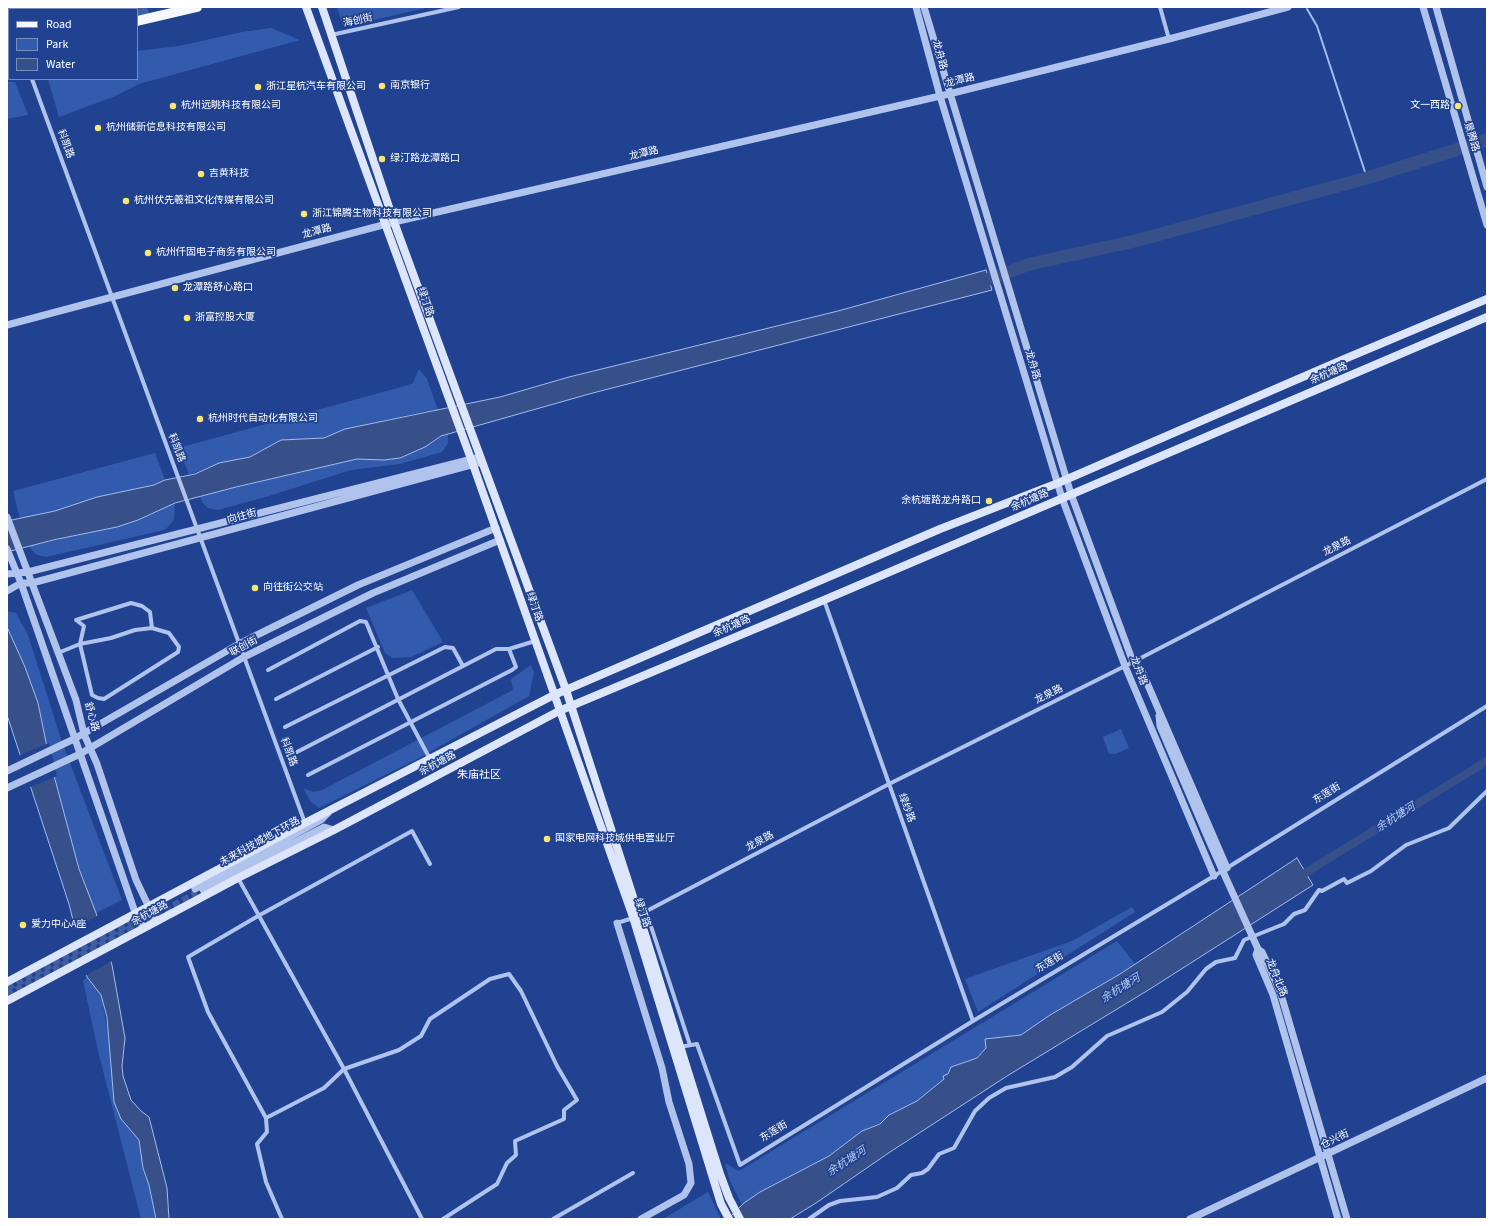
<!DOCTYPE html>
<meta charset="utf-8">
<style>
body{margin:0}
#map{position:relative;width:1494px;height:1226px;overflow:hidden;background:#204290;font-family:"Source Sans 3",sans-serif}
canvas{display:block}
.frame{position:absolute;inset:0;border:8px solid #fff;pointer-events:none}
.legend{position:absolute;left:8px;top:8px;width:130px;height:72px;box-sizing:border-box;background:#204290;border:1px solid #798ebc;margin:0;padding:5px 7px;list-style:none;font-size:12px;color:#fff}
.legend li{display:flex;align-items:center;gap:8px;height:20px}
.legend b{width:20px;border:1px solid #798ebc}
</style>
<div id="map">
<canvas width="1494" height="1226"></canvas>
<div class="frame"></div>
<ul class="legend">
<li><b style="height:5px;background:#f6f8ff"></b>Road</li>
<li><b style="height:11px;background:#335bad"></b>Park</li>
<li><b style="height:11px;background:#37508a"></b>Water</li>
</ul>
</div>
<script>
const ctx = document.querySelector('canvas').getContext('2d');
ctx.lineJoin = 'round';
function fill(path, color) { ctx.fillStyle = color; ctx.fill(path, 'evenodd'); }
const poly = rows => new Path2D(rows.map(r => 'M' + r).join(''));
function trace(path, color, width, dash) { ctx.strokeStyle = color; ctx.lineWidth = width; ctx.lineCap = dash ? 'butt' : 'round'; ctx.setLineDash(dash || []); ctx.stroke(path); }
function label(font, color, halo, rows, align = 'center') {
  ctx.font = font + ' "Source Sans 3","Noto Sans SC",sans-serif'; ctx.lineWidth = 3.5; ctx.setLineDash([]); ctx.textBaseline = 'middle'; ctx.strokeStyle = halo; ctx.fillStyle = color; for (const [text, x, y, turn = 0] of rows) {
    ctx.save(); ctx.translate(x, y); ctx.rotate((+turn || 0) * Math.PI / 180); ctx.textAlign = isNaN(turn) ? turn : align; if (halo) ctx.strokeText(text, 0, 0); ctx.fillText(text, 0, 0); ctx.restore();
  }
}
const green = poly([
 [337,7,430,7,343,27],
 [271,28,300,40,139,84,113,97,59,117,48,79,137,79,137,51,179,46,242,32],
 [7,82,15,82,28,115,7,119],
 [419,369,427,379,438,410,426,411,345,429,324,438,281,440,250,457,219,463,189,475,182,456,182,447,405,386,413,383],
 [448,434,448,443,442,452,400,464,351,470,269,496,218,510,208,508,202,502,200,496,357,459,384,460,400,458],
 [155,453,165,480,154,485,97,497,55,511,20,519,13,491],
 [175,503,174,520,166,529,160,531,46,557,37,555,28,546,117,527,138,520],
 [412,590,443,642,411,657,392,658,385,653,366,608],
 [7,611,16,613,28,635,62,742,122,900,96,913,79,869,49,757,38,703,25,667,7,627],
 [531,665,534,673,529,696,419,758,319,808,311,802,303,788,313,792,322,790,513,690,511,679],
 [1121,729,1129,748,1115,754,1109,754,1103,737],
 [1132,907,1135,912,978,1012,965,979,1072,941],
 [1117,941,1135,964,1021,1035,985,1039,986,1048,977,1058,952,1067,944,1079,917,1101,889,1115,880,1123,862,1131,829,1156,760,1192,742,1205,730,1181,725,1163,739,1171],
 [87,977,101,995,110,1043,114,1102,121,1119,139,1140,143,1168,149,1185,156,1219,141,1219,99,1055,83,981],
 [708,1192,721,1219,663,1219]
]);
const water = poly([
 [986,270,992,290,589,394,441,436,425,447,400,458,384,460,357,459,236,487,175,503,138,520,117,527,53,540,7,552,7,521,55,511,97,497,154,485,165,480,195,474,219,463,250,457,281,440,324,438,345,429,500,397,569,377,838,311,986,270],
 [7,627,25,667,38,703,49,757,79,869,96,913,112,965,125,1038,122,1066,123,1076,131,1100,141,1111,149,1117,167,1188,169,1219,156,1219,149,1185,143,1168,139,1140,121,1119,114,1102,107,1017,101,995,87,977,69,904,7,715,7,627],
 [1297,858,1313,885,1150,989,1007,1076,890,1152,816,1203,790,1219,728,1219,744,1203,760,1192,829,1156,862,1131,880,1124,889,1115,917,1101,944,1079,943,1076,948,1074,951,1067,977,1058,986,1048,985,1039,1021,1035,1050,1015,1120,974,1297,858]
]);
const pier = poly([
 [49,743,57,776,28,788,18,756],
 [99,915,112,961,85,976,74,929]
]);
const stream = poly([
 [1307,9,1317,26,1367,178]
]);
const canal = poly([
 [1297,878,1487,761]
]);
const river = poly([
 [973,285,1030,264,1135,241,1367,178,1487,140]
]);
const tertiaryTunnel = poly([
 [7,988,167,904],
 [7,995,197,893]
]);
const trunkTunnel = poly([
 [7,9,15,7],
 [88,9,96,7],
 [137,11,153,7],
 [7,28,9,28],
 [7,43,9,42]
]);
const minor = poly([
 [24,7,24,9],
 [1160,7,1169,39],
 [331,35,459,7],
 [32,79,305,823],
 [824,600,973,1021],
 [58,653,80,644,92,695,98,698,104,699,178,652,179,647,169,633,152,628,150,612,142,606,131,603,76,620,84,626,80,644,111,638,135,630,152,628],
 [268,670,360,621,366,622,398,699,430,759],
 [276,699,378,647],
 [285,727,445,647,453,648,463,666],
 [297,752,496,649,509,649,535,641],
 [308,775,512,670,516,667,509,649],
 [430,864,412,831,258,916,188,957,208,1012,266,1118,324,1088,344,1069,399,1050,421,1036,430,1019,490,979,509,974,521,991,557,1066,577,1100,564,1110,564,1119,515,1141,516,1155,507,1163,497,1184,443,1219],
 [238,878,344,1069,422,1219],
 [646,911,690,1045],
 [639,915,889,784,1133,662,1487,479],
 [617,923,633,918],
 [680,1047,697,1044,740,1165,973,1021,1214,876,1487,706],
 [266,1118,267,1132,257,1144,266,1182,282,1219],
 [553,1219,633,1173],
 [809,1219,829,1205,840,1201,877,1197,897,1188,911,1175,922,1173,928,1169,939,1154,954,1148,975,1111,989,1098,1006,1088,1055,1077,1072,1067,1107,1036,1162,1012,1187,992,1206,969,1216,962,1235,958,1244,940,1284,924,1294,914,1305,910,1319,890,1322,891,1344,879,1347,883,1371,871,1406,845,1449,828,1487,791]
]);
const tertiary = poly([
 [916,7,940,96,1062,498,1125,666,1214,876],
 [924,7,1071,494,1133,662,1141,669,1227,868],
 [1423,7,1487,225],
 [1436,7,1487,187],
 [7,325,394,222,949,94,1169,39,1288,7],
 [7,517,76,700,84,734,97,764,136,880,156,922],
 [7,549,21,583,136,915,144,928],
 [7,574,28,572,480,457],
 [7,591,21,583,32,583,482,462],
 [1159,716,1160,726,1211,845,1258,949,1262,952,1280,991,1347,1219],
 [7,771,74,739,239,644,265,631,358,585,496,528],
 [7,788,80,754,244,657,373,593,500,540],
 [195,889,321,820,328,813],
 [203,890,324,827,334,830],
 [617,923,662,1068,669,1102,689,1164,691,1183,684,1195,641,1219],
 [1258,949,1256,955,1273,995,1338,1219],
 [1190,1219,1487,1078]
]);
const secondary = poly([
 [306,7,471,459,633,917,713,1178,721,1204,729,1219],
 [322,7,394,222,566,690,639,915,720,1174,729,1198,740,1219],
 [7,982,305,823,554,695,940,529,1058,483,1342,360,1487,299],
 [7,1001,238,878,334,830,559,711,824,600,1487,317]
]);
const primary = poly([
 [51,9,60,7],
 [7,20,9,19],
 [137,21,197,7],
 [7,51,9,50]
]);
const markers = [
 [382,86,4,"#fae570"],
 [258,87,4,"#fae570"],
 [173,106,4,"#fae570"],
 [1458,106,4,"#fae570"],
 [98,128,4,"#fae570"],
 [382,159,4,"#fae570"],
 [201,174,4,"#fae570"],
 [126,201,4,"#fae570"],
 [304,214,4,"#fae570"],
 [148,253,4,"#fae570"],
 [175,288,4,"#fae570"],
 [187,318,4,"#fae570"],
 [200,419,4,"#fae570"],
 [989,501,4,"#fae570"],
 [255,588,4,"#fae570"],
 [547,839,4,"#fae570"],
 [23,925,4,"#fae570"]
];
const streetNames = [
 ["海创街",358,21,-12],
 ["龙舟路",939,55,75],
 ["龙潭路",960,81,-14],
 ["景腾路",1471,137,73],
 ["科凯路",65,144,70],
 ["龙潭路",644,154,-13],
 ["龙潭路",317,232,-15],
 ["绿汀路",425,302,71],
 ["龙舟路",1032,365,73],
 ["余杭塘路",1329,374,-23],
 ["科凯路",176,448,69],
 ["余杭塘路",1030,501,-23],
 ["向往街",242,517,-15],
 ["龙泉路",1337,547,-27],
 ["绿汀路",534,607,71],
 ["余杭塘路",732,627,-23],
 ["联创街",244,647,-28],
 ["龙舟路",1138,671,69],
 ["龙泉路",1049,695,-26],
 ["舒心路",91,717,75],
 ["科凯路",288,752,70],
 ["余杭塘路",438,764,-28],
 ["东莲街",1327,794,-32],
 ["绿纱路",906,808,70],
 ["未来科技城地下环路",260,842,-29],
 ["龙泉路",760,842,-28],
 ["绿汀路",642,913,71],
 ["余杭塘路",150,914,-29],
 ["东莲街",1050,963,-31],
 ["龙舟北路",1276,978,68],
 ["东莲街",774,1132,-32],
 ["仓兴街",1335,1140,-26]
];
const poiNames = [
 ["南京银行",390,86],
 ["浙江星杭汽车有限公司",266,87],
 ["杭州远眺科技有限公司",181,106],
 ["文一西路",1450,106,"right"],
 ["杭州储新信息科技有限公司",106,128],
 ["绿汀路龙潭路口",390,159],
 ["吉黄科技",209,174],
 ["杭州伏先羲祖文化传媒有限公司",134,201],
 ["浙江锦腾生物科技有限公司",312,214],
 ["杭州仟固电子商务有限公司",156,253],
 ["龙潭路舒心路口",183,288],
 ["浙富控股大厦",195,318],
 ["杭州时代自动化有限公司",208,419],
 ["余杭塘路龙舟路口",981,501,"right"],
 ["向往街公交站",263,588],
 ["国家电网科技城供电营业厅",555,839],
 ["爱力中心A座",31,925]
];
const neighbourhoodNames = [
 ["朱庙社区",479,776]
];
const waterNames = [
 ["余杭塘河",1396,818,-32],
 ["余杭塘河",1121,989,-32],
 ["余杭塘河",847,1162,-33]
];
fill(green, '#335bad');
fill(water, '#37508a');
trace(water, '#a3bcee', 1);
fill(pier, '#204290');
trace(stream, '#a3bcee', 2);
trace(canal, '#37508a', 8);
trace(river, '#37508a', 13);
trace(tertiaryTunnel, '#415ea1', 7, [7, 3.5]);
trace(trunkTunnel, '#415ea1', 11, [11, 5.5]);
trace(minor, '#b0c3ed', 4);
trace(tertiary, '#b0c3ed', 7);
trace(secondary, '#dce5fa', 8);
trace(primary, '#f6f8ff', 10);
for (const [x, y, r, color] of markers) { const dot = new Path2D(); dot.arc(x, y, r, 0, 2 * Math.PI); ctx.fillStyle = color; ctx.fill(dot); trace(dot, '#204290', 1.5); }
label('10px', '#fff', '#204290', streetNames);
label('10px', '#fff', '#204290', poiNames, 'left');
label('11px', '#fff', '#204290', neighbourhoodNames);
label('italic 11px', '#bccef4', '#204290', waterNames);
</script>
